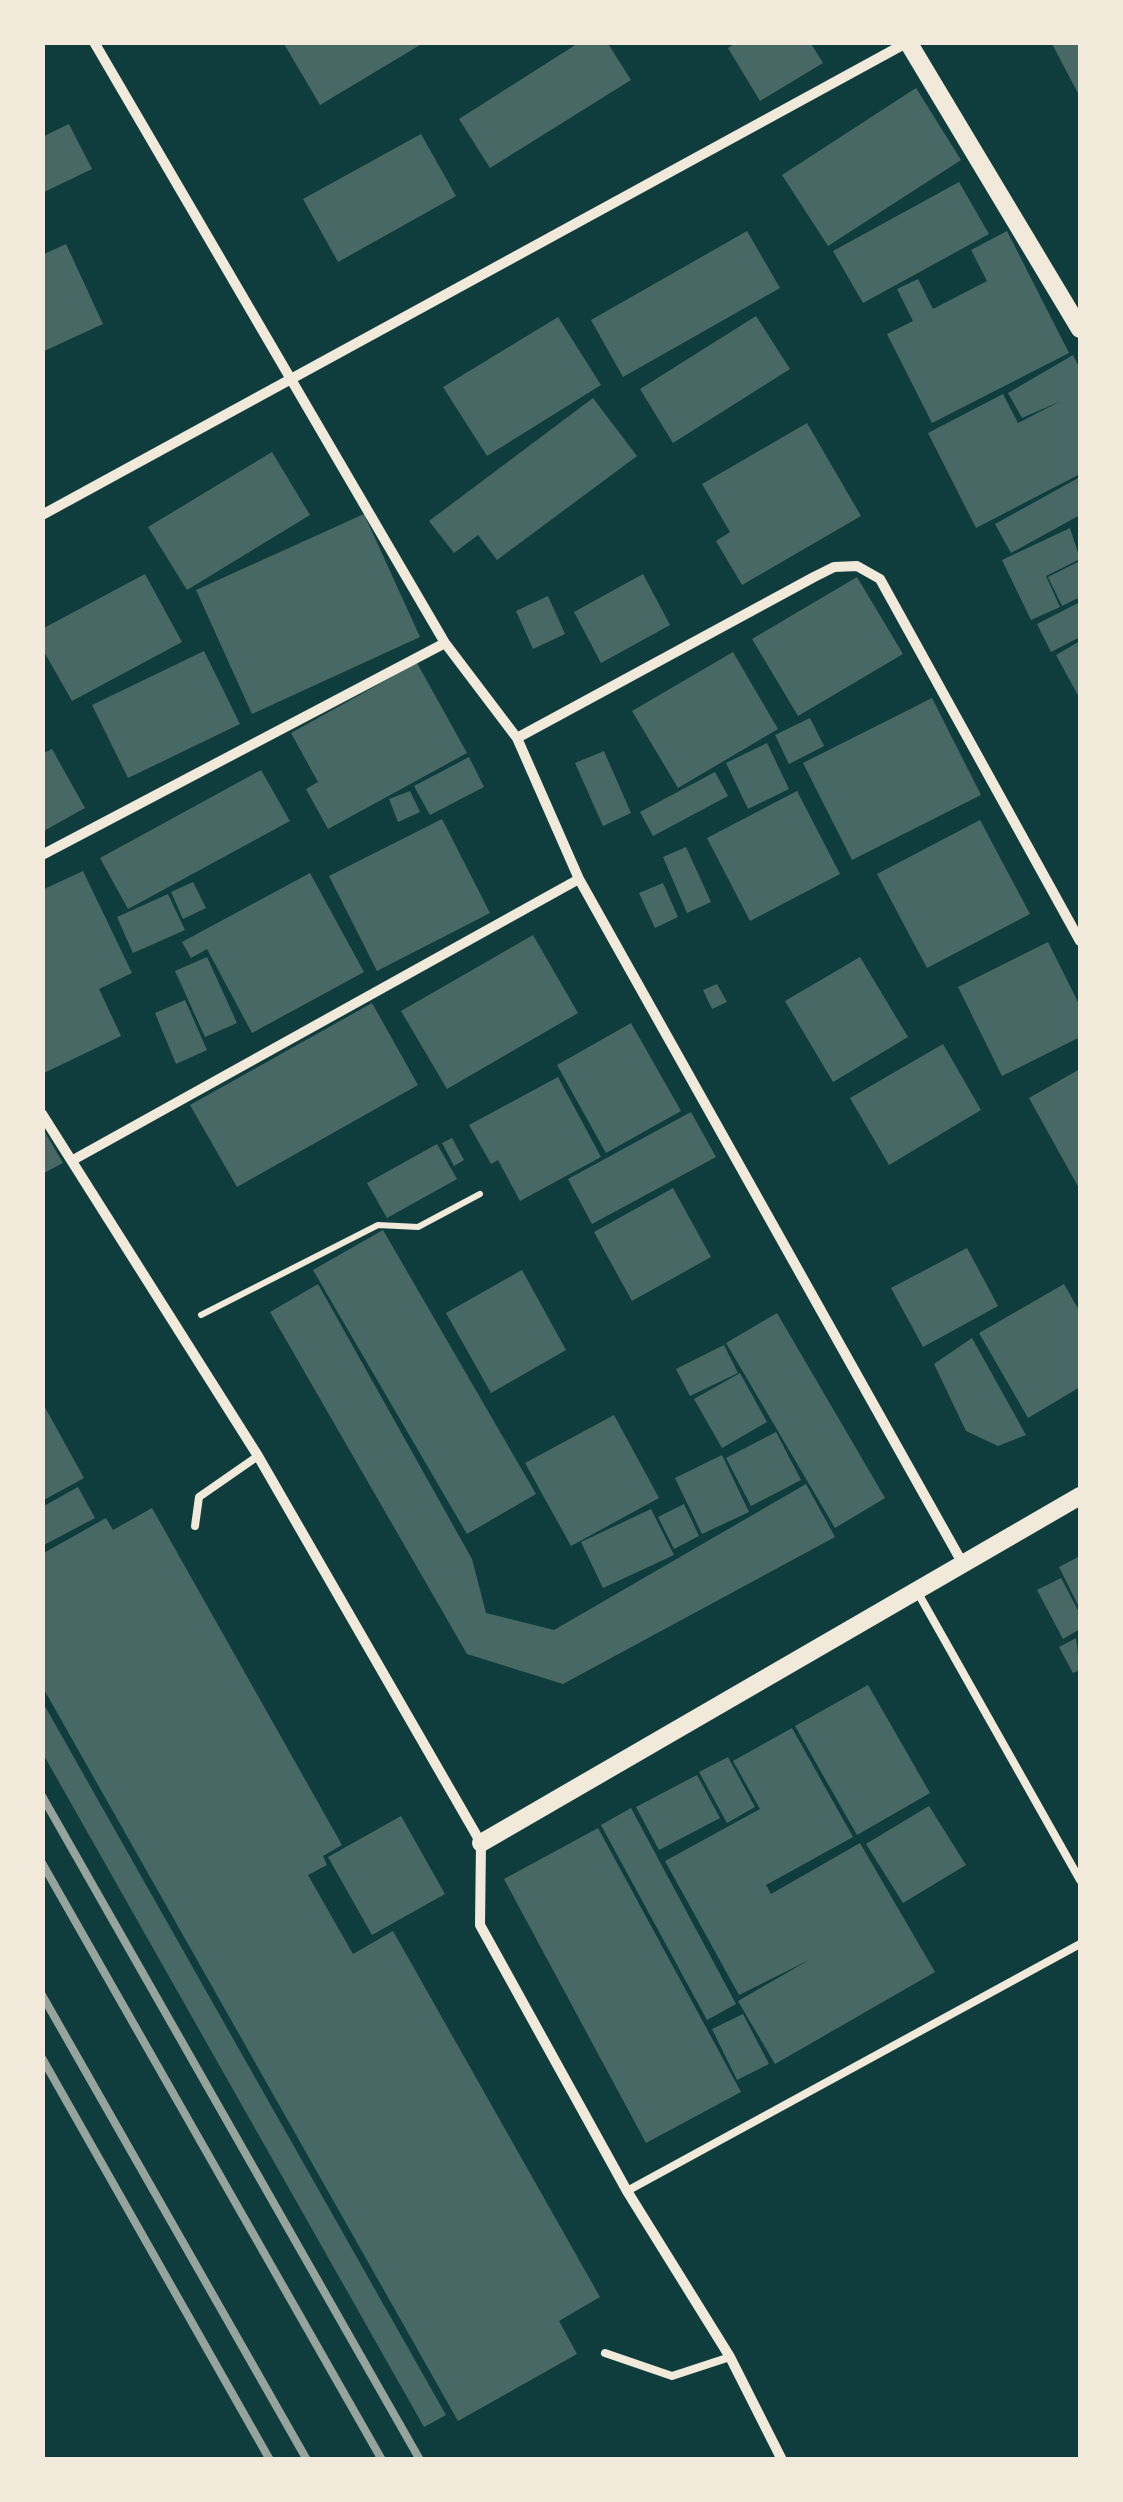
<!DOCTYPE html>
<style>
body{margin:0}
#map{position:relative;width:1123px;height:2502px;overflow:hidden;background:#0f3d3e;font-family:Signika,sans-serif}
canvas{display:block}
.frame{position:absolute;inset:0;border:45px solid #f1e9da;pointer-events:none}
</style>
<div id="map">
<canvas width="1123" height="2502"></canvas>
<div class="frame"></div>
</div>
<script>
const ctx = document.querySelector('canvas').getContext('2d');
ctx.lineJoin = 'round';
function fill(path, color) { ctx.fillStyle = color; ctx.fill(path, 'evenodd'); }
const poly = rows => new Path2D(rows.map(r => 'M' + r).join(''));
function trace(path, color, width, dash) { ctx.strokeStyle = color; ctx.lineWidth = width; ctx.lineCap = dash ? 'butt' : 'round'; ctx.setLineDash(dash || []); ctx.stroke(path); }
const building = poly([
 [283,42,425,42,320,105],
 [580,42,607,42,631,80,490,168,459,119],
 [737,42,810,42,823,63,760,101,728,48],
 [1051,42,1080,42,1080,97],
 [916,88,961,160,828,246,782,175],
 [69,124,92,169,42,193,42,137],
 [421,134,456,196,338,262,303,199],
 [959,182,989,234,863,303,833,251],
 [747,231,780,288,623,377,591,320],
 [1007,231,1069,353,932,423,887,334,913,321,897,289,918,279,933,309,987,281,971,250],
 [66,244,103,324,42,352,42,255],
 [756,316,790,369,673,443,640,389],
 [558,317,601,385,487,456,443,387],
 [1073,355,1080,369,1080,474,976,528,928,433,1003,394,1018,423,1061,401,1022,418,1008,393],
 [593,398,637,456,497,560,478,535,454,553,429,521],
 [807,423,861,516,742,585,716,541,730,532,702,484],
 [272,452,310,515,187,590,148,527],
 [1080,477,1080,515,1011,553,995,524],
 [364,514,420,637,252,714,196,590],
 [1070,528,1080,559,1046,576,1060,607,1031,620,1002,560],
 [1080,561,1080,597,1062,606,1048,577],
 [145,574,182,642,72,701,42,648,42,629],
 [643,574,670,625,601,663,574,612],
 [857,577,903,654,798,716,752,639],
 [548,596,565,634,533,649,516,611],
 [1080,602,1080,637,1051,652,1037,624],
 [1080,641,1080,699,1056,655],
 [204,651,240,724,128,778,92,705],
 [733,652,778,729,678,788,632,711],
 [417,663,467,753,328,829,306,789,318,782,291,733],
 [932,698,981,795,852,860,803,763],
 [810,718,824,746,789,764,775,735],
 [767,743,789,789,748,809,726,763],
 [52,749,85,808,42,832,42,754],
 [604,751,631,813,603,826,575,763],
 [469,757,484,787,430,815,414,786],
 [261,770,290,821,128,909,100,858],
 [715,772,728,796,653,836,640,812],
 [410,791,420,812,398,822,389,799],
 [797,791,840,874,750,921,707,838],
 [442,819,490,913,377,971,329,876],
 [980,820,1030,914,927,968,877,874],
 [686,847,711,902,687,913,663,857],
 [83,871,132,973,99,989,121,1036,42,1074,42,890],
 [310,873,364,972,252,1033,207,949,191,958,182,942],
 [193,882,206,908,183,919,171,892],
 [663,883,678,917,655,928,639,893],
 [168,894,185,930,133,953,117,917],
 [533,935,578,1013,447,1089,401,1011],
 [1048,942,1080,1006,1080,1037,1002,1076,958,987],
 [207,957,237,1023,205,1037,175,971],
 [860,957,908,1037,833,1082,785,1001],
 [717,984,727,1002,712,1009,703,990],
 [185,1000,207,1050,176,1064,155,1013],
 [372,1003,418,1085,237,1187,190,1105],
 [631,1023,681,1111,606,1153,557,1065],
 [943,1044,981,1110,889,1165,850,1098],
 [1080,1069,1080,1190,1029,1098],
 [558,1077,601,1157,520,1201,498,1160,491,1164,469,1125],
 [691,1112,716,1157,592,1224,568,1179],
 [42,1127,63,1163,42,1174],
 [452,1138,464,1160,454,1166,442,1143],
 [437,1144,457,1179,387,1218,367,1183],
 [673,1188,711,1257,632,1301,594,1232],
 [383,1230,536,1494,467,1534,313,1270],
 [967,1248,998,1306,923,1347,891,1288],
 [522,1270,566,1350,491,1393,446,1313],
 [318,1284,472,1559,486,1613,554,1630,806,1484,835,1537,563,1684,467,1654,270,1312],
 [1064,1284,1080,1312,1080,1387,1028,1418,979,1333],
 [777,1313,885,1498,835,1528,726,1343],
 [972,1338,1026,1435,998,1446,966,1431,934,1364],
 [724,1345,738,1373,690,1396,676,1369],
 [740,1373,767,1422,722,1448,694,1399],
 [42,1402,84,1478,42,1501],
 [614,1415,659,1498,571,1546,525,1463],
 [776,1432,801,1480,751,1506,726,1458],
 [722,1455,749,1512,702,1534,675,1478],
 [78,1487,95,1518,42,1546,42,1507],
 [684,1504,699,1536,674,1549,658,1517],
 [152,1508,342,1845,323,1856,327,1865,308,1875,353,1954,393,1931,600,2297,559,2321,577,2354,458,2421,42,1686,42,1554,106,1518,113,1530],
 [651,1509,674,1555,603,1588,581,1542],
 [1080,1556,1080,1609,1059,1567],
 [1061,1578,1080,1614,1080,1629,1063,1639,1037,1590],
 [1076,1638,1080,1670,1073,1673,1059,1647],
 [868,1685,930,1793,857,1835,795,1726],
 [42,1701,446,2415,424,2427,42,1752],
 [792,1728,853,1837,766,1885,771,1894,860,1843,935,1972,775,2064,738,2001,809,1960,739,1995,665,1861,760,1809,733,1761],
 [728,1757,755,1807,727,1823,699,1772],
 [697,1775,720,1818,659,1850,636,1807],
 [929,1806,966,1865,903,1903,866,1844],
 [631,1808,736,2004,707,2020,601,1825],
 [401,1816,445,1894,372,1935,328,1857],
 [598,1828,741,2092,646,2143,504,1879],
 [743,2014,769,2064,737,2080,712,2029]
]);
const path = poly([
 [201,1315,378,1225,418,1227,480,1194]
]);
const service = poly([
 [195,1526,199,1497,258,1456],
 [918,1593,1080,1880],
 [627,2191,1080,1944],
 [605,2353,672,2376,730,2357]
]);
const minor = poly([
 [94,42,445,643,517,738,579,879,963,1564],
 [42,515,908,42],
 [517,738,814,577,834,567,857,566,880,579,1080,941],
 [42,855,445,643],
 [42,1114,258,1456,481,1843,480,1925,627,2191,730,2357,782,2460],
 [73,1160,579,879]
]);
const tertiary = poly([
 [908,42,1080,329],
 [481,1843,1080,1496]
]);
const rail = poly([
 [42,1796,420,2460],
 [42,1863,382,2460],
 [42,1995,307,2460],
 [42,2058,270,2460]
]);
fill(building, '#486865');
trace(path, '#f1e9da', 6);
trace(service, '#f1e9da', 8);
trace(minor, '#f1e9da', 10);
trace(tertiary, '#f1e9da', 18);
trace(rail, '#97a49c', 8);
</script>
